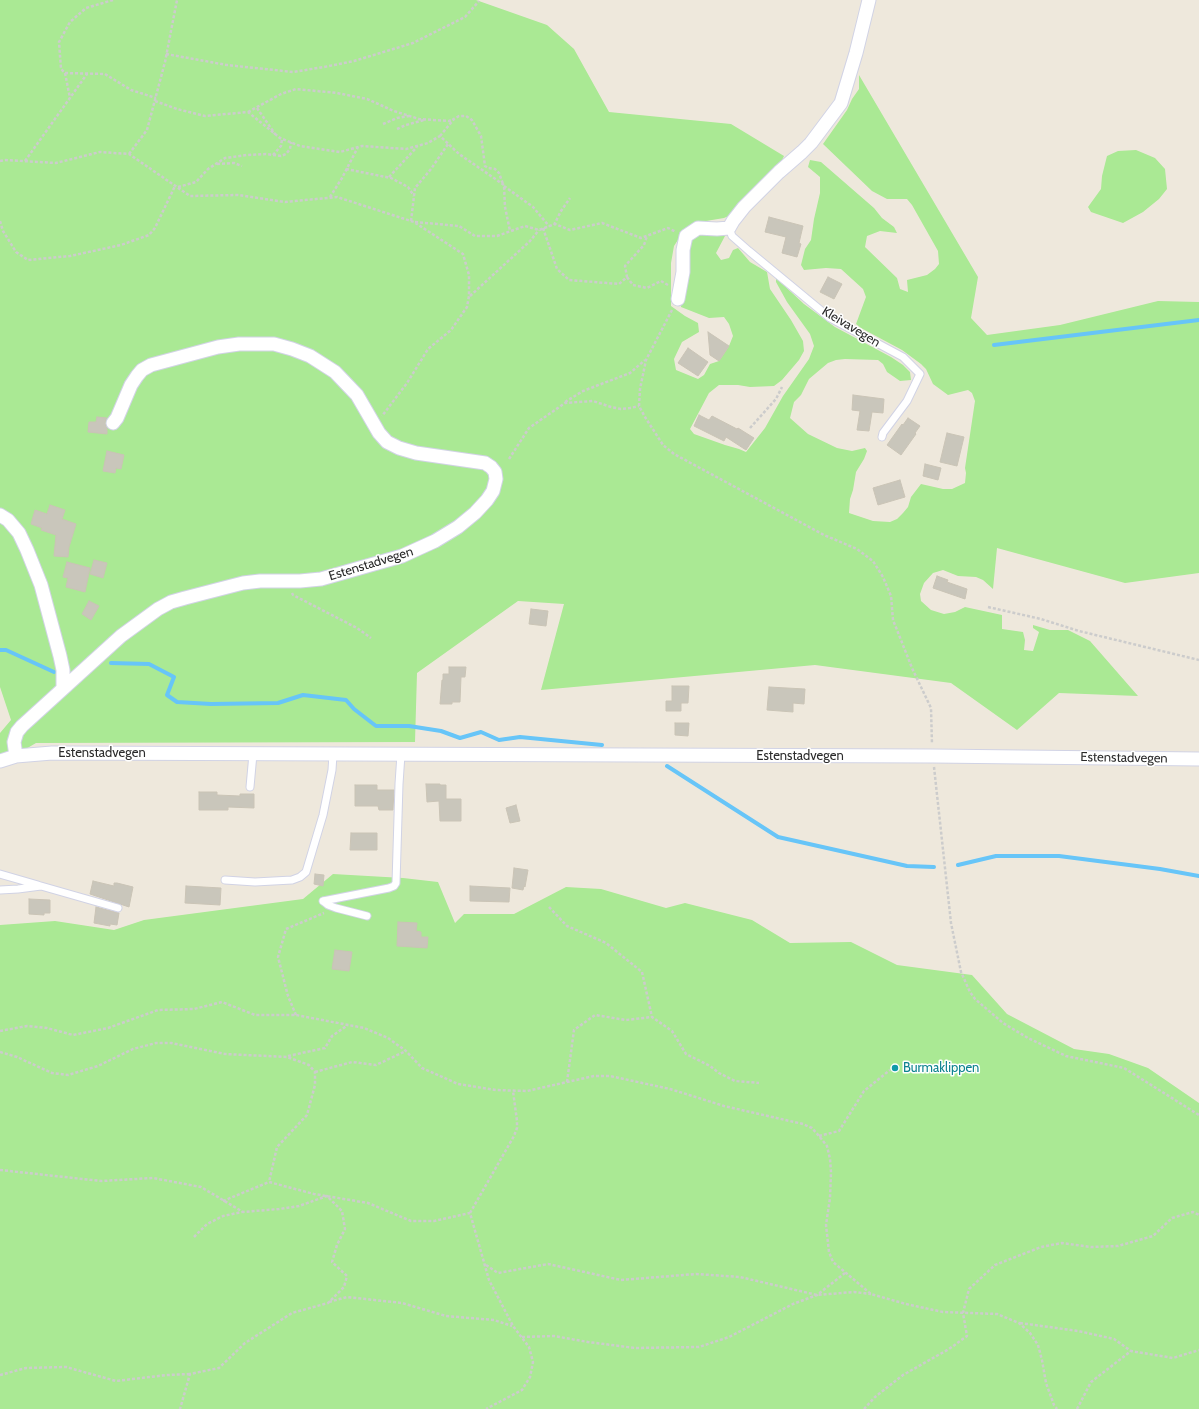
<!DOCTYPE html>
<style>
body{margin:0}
canvas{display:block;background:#eee8dc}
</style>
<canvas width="1199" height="1409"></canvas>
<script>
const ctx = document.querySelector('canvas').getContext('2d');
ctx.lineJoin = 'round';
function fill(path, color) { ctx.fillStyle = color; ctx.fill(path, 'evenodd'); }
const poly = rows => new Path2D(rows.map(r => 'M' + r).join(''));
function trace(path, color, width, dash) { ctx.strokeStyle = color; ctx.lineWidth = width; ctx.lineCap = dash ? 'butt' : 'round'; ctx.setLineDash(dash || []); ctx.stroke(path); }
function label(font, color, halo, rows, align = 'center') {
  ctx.font = font + ' Cabin,sans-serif'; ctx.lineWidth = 3; ctx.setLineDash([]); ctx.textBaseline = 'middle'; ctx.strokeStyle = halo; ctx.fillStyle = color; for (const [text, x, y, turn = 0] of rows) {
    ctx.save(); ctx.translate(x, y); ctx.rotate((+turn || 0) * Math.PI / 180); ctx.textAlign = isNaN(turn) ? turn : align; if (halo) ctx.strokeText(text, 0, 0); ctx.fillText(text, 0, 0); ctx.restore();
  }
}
const green = poly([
 [0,0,476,0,547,25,574,49,609,112,731,124,784,156,778,168,733,214,724,218,700,222,685,229,674,246,671,263,671,306,685,316,698,323,699,332,682,342,674,359,676,370,698,379,704,375,710,364,719,361,729,346,733,336,729,324,724,317,709,318,681,307,681,299,688,247,694,233,725,236,716,253,721,260,729,258,733,250,738,248,750,262,767,272,770,289,791,320,803,341,804,351,799,360,782,380,774,386,750,387,738,385,719,385,709,393,690,429,694,434,725,445,739,449,746,452,765,428,783,396,809,359,814,346,810,334,787,302,776,282,776,278,804,304,835,327,891,357,903,365,910,372,911,380,900,381,887,372,883,364,878,360,845,359,836,360,828,363,809,379,801,395,794,402,790,418,808,434,837,448,852,451,865,448,867,451,864,459,856,472,853,490,850,499,849,513,873,521,890,522,897,519,903,513,908,507,911,497,921,484,943,489,952,489,965,483,966,473,965,468,975,401,972,393,968,390,948,395,933,384,926,369,921,364,902,350,861,328,856,324,866,297,863,289,841,269,826,268,804,270,801,265,805,249,811,240,814,219,820,193,820,177,808,167,810,160,821,162,874,208,882,218,894,227,897,233,880,231,867,236,865,247,897,278,900,289,908,292,907,280,927,275,935,269,939,264,938,251,912,205,907,199,887,199,872,191,823,144,847,110,852,99,859,89,859,75,978,277,971,318,987,335,1060,325,1158,301,1199,302,1199,573,1125,583,997,548,993,589,983,580,976,577,958,576,943,570,933,573,924,583,920,594,921,601,931,610,944,614,955,612,965,607,1002,615,1002,629,1023,632,1025,640,1024,650,1033,651,1039,632,1033,628,1033,625,1050,630,1068,630,1090,641,1138,696,1059,693,1017,730,951,683,815,665,541,690,564,604,518,601,417,673,415,742,36,743,0,764,0,733,11,720,0,687],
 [1136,150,1155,158,1165,169,1167,189,1159,199,1143,212,1123,223,1091,212,1088,207,1101,189,1102,176,1107,156,1118,151],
 [333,874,403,878,438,882,455,923,464,914,514,914,566,887,601,889,666,908,685,903,752,920,790,943,851,942,897,965,972,975,1007,1014,1074,1049,1109,1054,1148,1068,1199,1103,1199,1409,0,1409,0,925,55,921,114,930,144,920,303,899]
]);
const stream = poly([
 [994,345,1199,320],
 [0,650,6,650,54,672],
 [111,663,149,664,174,677,167,695,177,702,211,704,278,703,303,695,346,700,354,709,376,726,409,726,441,731,460,738,481,732,499,740,520,737,602,745],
 [667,766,778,837,907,866,934,867],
 [958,865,996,856,1059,856,1160,869,1199,876]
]);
const building = poly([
 [769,217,803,226,799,243,801,244,797,257,782,253,786,237,765,232,769,217],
 [828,277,842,284,834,299,820,292,828,277],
 [708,332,729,346,719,361,710,355,708,332],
 [688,348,708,362,698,376,678,363,688,348],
 [853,395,884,399,883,413,872,412,869,431,857,430,860,411,852,410,853,395],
 [699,415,709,420,712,416,737,429,738,428,754,438,746,450,726,437,724,441,694,426,699,415],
 [97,417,107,418,105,422,107,428,107,434,88,432,89,422,96,422,97,417],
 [908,418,920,426,915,433,916,434,901,455,887,445,902,424,903,425,908,418],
 [947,433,964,437,957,466,940,462,947,433],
 [107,451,124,455,121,469,116,468,115,473,103,471,107,451],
 [925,464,941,468,938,480,923,476,925,464],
 [900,480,905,497,878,505,873,488,900,480],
 [50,505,65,510,62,519,76,524,69,547,68,557,54,556,56,535,41,530,42,528,31,524,35,510,47,514,50,505],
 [94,560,107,563,103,578,90,574,94,560],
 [67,562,90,568,85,592,66,587,68,578,63,577,67,562],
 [937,576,948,580,947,582,967,589,965,599,933,588,937,576],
 [89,601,99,606,91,620,82,614,89,601],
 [531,609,548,611,546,626,529,624,531,609],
 [449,667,466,667,465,677,461,677,460,702,452,702,452,704,440,704,442,680,443,680,443,674,449,674,449,667],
 [672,686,689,686,688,703,681,703,681,711,666,711,666,701,672,701,672,686],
 [769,687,805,689,804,704,793,703,793,712,767,710,769,687],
 [675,723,689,723,688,736,675,735,675,723],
 [426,784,440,784,440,785,446,785,446,799,461,799,461,821,440,821,439,801,427,802,426,784],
 [355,785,377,785,377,790,394,790,393,810,379,810,378,806,355,806,355,785],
 [199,792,217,792,217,795,240,796,240,794,254,794,254,808,228,807,228,810,199,810,199,792],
 [516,805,520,821,510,823,506,808,516,805],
 [351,833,377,833,377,850,350,850,351,833],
 [514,868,528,870,525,887,524,886,523,890,512,888,514,868],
 [315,874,324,875,323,886,314,884,315,874],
 [93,881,114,886,114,883,117,883,133,887,129,907,90,894,93,881],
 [186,886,221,888,220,905,185,903,186,886],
 [470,886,510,888,509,902,470,901,470,886],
 [29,899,50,900,50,913,44,913,44,915,29,914,29,899],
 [96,907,119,913,117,925,110,924,110,926,94,923,96,907],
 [398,922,417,923,416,931,421,932,421,937,428,937,427,948,397,946,398,922],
 [335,950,352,952,349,971,332,969,335,950]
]);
const path = poly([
 [113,0,86,8,70,22,59,42,61,69,65,73,105,74,131,90,156,98],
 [166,54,227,65,293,72,324,67,354,61,413,43,465,17,479,1],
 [65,73,70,98],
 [155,101,177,109,205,116,248,112,280,138,300,146,340,152,362,146,406,149,428,143,440,136,459,154,504,185,505,207,510,231],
 [257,108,275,134],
 [248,112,281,94,296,89,337,93,367,99,394,111,419,119,449,121,454,119],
 [383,124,397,118,409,116],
 [397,129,406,125,424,120],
 [440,136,454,119,459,116,466,116,472,120,481,136,485,166,488,168,495,169,499,173,503,184],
 [129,154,147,130,165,62,177,0],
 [273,155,281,146,282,139],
 [0,161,5,160,56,163,100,152,129,154,190,196,238,195,285,202,337,197,414,222,463,254,469,275,469,296,467,307,451,330,428,349,407,383,382,416],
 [25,161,87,74],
 [217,164,234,163,242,166],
 [346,169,391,178,408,187,414,196],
 [389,177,417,147],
 [504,186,533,207,549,226],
 [178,187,196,182,208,169,225,158,247,155,266,154,281,156,286,154,290,149,291,142],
 [330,197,342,178,358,147],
 [0,221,3,231,16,252,28,260,70,256,121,245,149,235,155,228,175,186],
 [411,221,415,188,431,169,448,144],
 [415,222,459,226,475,236,497,236,525,226,539,230,555,224,570,230,602,223,641,238,668,228,676,232],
 [554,225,561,211,570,198],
 [543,228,557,269,569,280,619,284,627,277,625,266,644,245,647,236],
 [627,277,633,285,647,288,661,281,668,285],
 [470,296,530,241,539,230],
 [672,310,646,360,640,389,639,406,645,417,663,445,674,454,824,535,857,549,873,561,883,577,891,596,893,620,899,635,912,668,931,708,932,744],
 [565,402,583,391,630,373,645,360],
 [750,428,776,399,782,387],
 [509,459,529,428,565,403,593,401,611,407,621,409,630,408,639,406],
 [292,593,293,595,357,628,371,638],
 [988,607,1041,619,1079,631,1199,660],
 [934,767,951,923,961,972,970,992,975,999,1003,1023,1028,1038,1066,1056,1124,1068,1199,1115],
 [549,907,567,926,606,943,642,972,652,1017,672,1031,686,1054,710,1066,719,1073,735,1081,759,1083],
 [296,1015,288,996,278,957,286,929,324,913],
 [0,1031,27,1026,47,1028,73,1035,108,1028,158,1010,194,1009,222,1002,255,1015,296,1015,364,1028,388,1038,406,1051,422,1068,458,1084,496,1090,527,1091,594,1076,610,1076,670,1089,724,1106,803,1124,812,1128,819,1136,827,1146,830,1159,831,1172,830,1198,826,1225,829,1252,833,1262,871,1294,906,1304,943,1312,997,1314,1019,1323,1030,1333,1038,1345,1042,1360,1046,1383,1054,1405,1057,1409],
 [0,1052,17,1057,52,1073,68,1075,98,1066,133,1049,156,1043,171,1043,225,1054,287,1057,309,1065,315,1072,315,1085,307,1115,277,1147,269,1182],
 [288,1056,325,1048,332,1036,348,1025],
 [315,1072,352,1062,376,1065,406,1051],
 [567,1082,574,1030,595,1015,626,1020,652,1017],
 [819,1136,839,1131,864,1091,890,1070],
 [0,1170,101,1181,153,1178,201,1187,243,1212,279,1209,299,1206,327,1196,342,1211,345,1229,337,1245,332,1262,347,1276,344,1287,328,1303,292,1313,245,1343,219,1368,190,1374,180,1409],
 [223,1201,269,1182,314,1194,368,1203,411,1221,434,1221,470,1213,489,1280,513,1326,529,1347,533,1362,530,1377,522,1390,486,1409],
 [470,1213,514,1136,517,1128,517,1121,513,1091],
 [194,1237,207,1224,223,1216,242,1212],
 [486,1265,498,1273,548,1264,621,1280,696,1274,740,1277,817,1295,854,1292,871,1294],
 [329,1302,347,1297,402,1303,446,1316,494,1320,512,1326],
 [1020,1323,1078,1331,1114,1339,1131,1351],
 [522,1337,554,1336,588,1342,635,1348,699,1347,729,1337,793,1304,817,1295,845,1273],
 [0,1375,26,1368,66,1367,116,1381,167,1375,190,1374],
 [864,1409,875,1397,903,1375,949,1349,967,1336,963,1313,969,1289,995,1265,1041,1247,1062,1243,1091,1247,1118,1246,1153,1236,1172,1218,1193,1212,1199,1215],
 [1077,1409,1091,1382,1131,1351,1173,1358,1199,1350]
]);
const service = poly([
 [729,228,732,236,749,251,830,318,903,357,920,374,907,401,883,433,882,437],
 [250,787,253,754],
 [0,874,38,885],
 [225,880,255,882,292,880,300,877,306,872,323,815,332,770,333,754],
 [0,890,18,889,41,886,118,908],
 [323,901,389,888,394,886,396,883,399,784,401,754],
 [323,901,328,905,336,908,367,916]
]);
const minor = poly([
 [678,299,683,272,683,250,686,236,698,228,717,229,729,228,733,221,744,207,779,172,802,152,811,143,841,103,856,53,869,0],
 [0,515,8,520,19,533,27,550,41,585,60,656,63,670,63,688],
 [16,756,14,742,17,732,22,726,121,636,158,609,171,602,185,598,243,583,260,581,300,581,321,579,402,556,435,541,458,527,475,513,487,500,493,491,496,479,495,472,491,467,485,463,416,453,399,448,387,442,379,433,357,395,335,372,310,356,292,349,274,344,239,344,218,347,151,365,142,370,137,376,131,385,117,418,113,423],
 [0,761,16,756,52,753,933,756,1199,759]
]);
const markers = [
 [895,1068,4,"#0f9aa8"]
];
const streetNames = [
 ["Kleivavegen",851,327,31],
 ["Estenstadvegen",371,564,-17],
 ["Estenstadvegen",102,753],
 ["Estenstadvegen",800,756],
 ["Estenstadvegen",1124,758,1]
];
const cultureNames = [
 ["Burmaklippen",903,1068]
];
fill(green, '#aae994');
trace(stream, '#67c5f8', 4);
fill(building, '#c9c6bb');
trace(building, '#cac4b6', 1);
trace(service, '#d1d3e5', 9);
trace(minor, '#d1d3e5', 15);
trace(path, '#ccc', 2.5, [3, 2]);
trace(service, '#fff', 7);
trace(minor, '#fff', 13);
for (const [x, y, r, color] of markers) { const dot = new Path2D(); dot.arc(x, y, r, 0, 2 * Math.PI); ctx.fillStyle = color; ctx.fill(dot); trace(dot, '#fff', 1.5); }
label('13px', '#2b2b2b', '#fff', streetNames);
label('13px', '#0d838f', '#fff', cultureNames, 'left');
</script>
